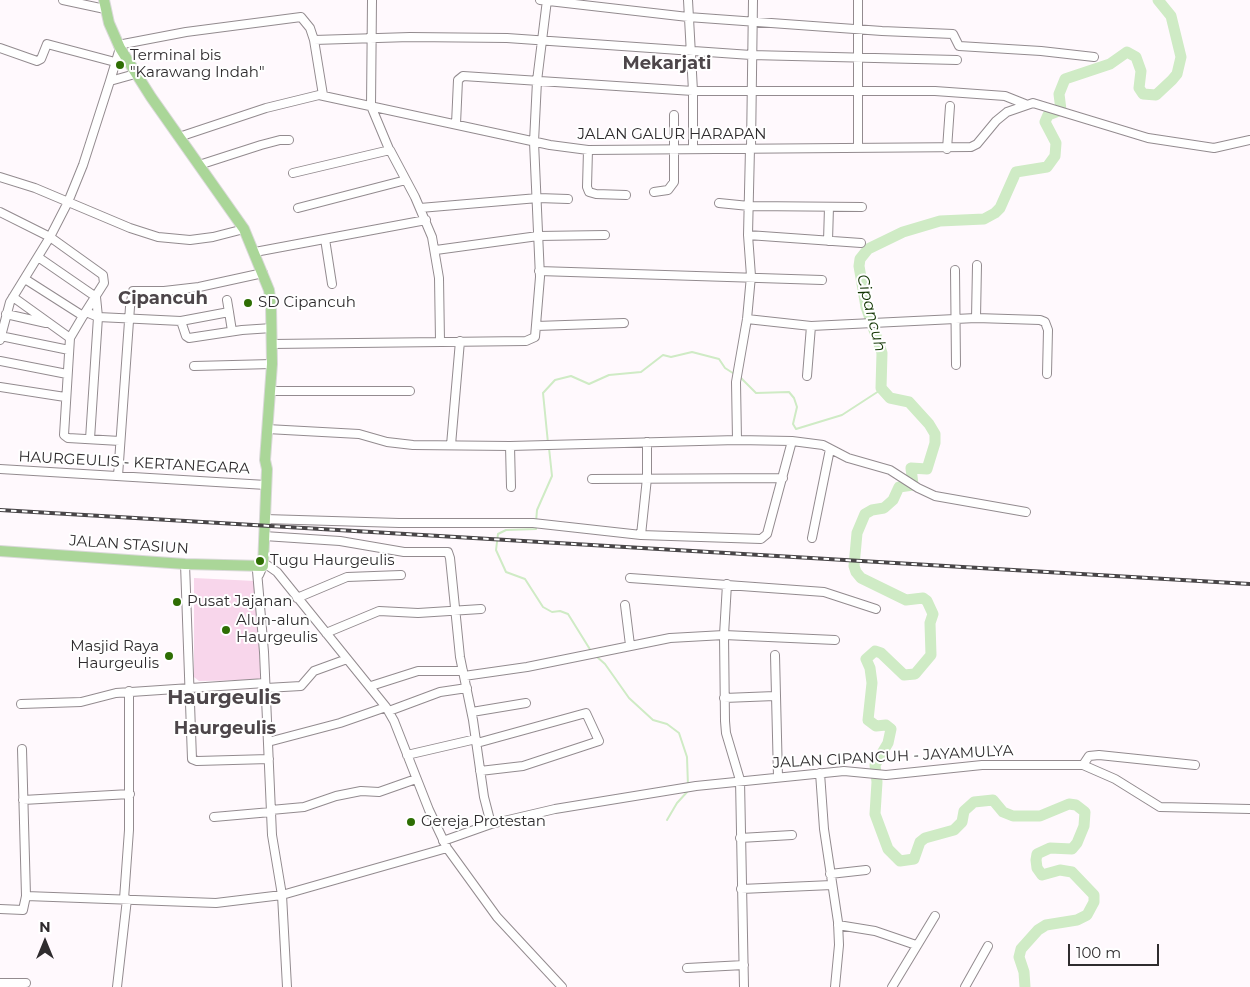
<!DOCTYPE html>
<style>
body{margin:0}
#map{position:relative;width:1250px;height:987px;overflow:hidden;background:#fff9fd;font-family:Montserrat,sans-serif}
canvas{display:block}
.north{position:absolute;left:20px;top:917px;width:50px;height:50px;-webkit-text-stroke:4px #fff;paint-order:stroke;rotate:0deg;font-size:14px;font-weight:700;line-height:20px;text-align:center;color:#2f2c2e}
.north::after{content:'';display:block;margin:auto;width:18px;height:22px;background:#2f2c2e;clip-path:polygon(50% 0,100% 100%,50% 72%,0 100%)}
.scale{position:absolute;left:1068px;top:944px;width:91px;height:22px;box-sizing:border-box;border:2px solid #2f2c2e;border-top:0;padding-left:6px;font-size:15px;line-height:18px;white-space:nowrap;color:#2f2c2e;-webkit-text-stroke:4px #fff;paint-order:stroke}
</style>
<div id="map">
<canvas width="1250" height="987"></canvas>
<div class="north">N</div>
<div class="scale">100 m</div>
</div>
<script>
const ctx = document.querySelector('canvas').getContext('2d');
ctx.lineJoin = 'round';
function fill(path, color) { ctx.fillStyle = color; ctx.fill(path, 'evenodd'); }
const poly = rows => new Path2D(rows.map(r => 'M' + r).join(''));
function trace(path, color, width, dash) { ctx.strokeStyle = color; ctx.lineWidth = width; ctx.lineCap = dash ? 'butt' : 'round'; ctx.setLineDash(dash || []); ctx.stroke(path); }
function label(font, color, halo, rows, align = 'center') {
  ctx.font = font + ' Montserrat,sans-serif'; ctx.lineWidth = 4; ctx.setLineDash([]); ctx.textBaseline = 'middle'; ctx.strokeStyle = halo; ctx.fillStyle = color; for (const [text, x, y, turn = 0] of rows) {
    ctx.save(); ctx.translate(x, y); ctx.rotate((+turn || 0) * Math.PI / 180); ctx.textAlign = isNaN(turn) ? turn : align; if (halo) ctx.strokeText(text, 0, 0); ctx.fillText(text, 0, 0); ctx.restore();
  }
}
const green = poly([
 [194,578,255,581,261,680,199,681,194,677]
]);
const stream = poly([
 [740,377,756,393,789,392,794,398,797,407,793,424,796,429,842,415,882,389],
 [548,443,543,393,555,380,571,376,589,384,609,375,641,372,663,355,671,357,692,352,719,359,725,368,736,375],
 [536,522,537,510,552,476,549,448],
 [536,527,536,529,506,530,498,534,496,550,506,572,525,579,543,607,552,612,560,611,568,614,591,651],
 [596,656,605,664,629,698,653,720,667,724,679,733,687,757,688,786],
 [667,820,677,803,688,791]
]);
const river = poly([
 [1025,987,1024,972,1019,957,1021,949,1038,930,1046,925,1077,920,1087,915,1094,902,1094,895,1072,872,1060,870,1042,875,1037,868,1036,860,1037,854,1050,848,1072,849,1077,843,1084,826,1085,812,1076,805,1069,804,1040,816,1013,816,1003,812,993,800,974,802,964,811,962,822,954,830,925,838,920,842,914,859,900,861,888,849,875,814,877,782,875,765,888,743,891,729,886,725,876,726,868,720,872,683,870,668,866,659,875,651,881,653,904,675,915,674,931,655,930,623,933,614,927,601,923,598,906,600,861,578,856,572,854,566,857,533,865,514,872,510,884,508,893,500,899,487,913,485,911,468,927,469,935,443,935,434,929,424,909,402,890,398,881,388,882,353,866,307,859,266,860,259,868,249,903,232,940,221,984,219,995,213,1000,208,1016,172,1047,167,1055,156,1056,143,1045,122,1048,115,1061,110,1059,94,1065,79,1110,64,1127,52,1136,57,1141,71,1139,88,1143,94,1156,95,1172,80,1177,74,1181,57,1171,16,1158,0]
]);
const minor = poly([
 [63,0,105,9],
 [372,0,371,106,389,149],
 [540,0,688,17,882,31,953,34,959,46,1041,51,1094,57],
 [688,0,693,91,693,148],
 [314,40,410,37,507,38,751,55,957,60],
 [118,45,186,32,301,17,310,28,314,40,323,95],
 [0,48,37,61,41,59,47,44,115,62],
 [120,48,110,81,135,74],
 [456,124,458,80,463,76,693,91,935,91,1005,96,1025,104],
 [179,137,266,108,319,95,550,145,588,150,971,147,977,144,996,121,1007,112,1033,103,1148,138,1214,148,1250,140],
 [858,147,858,0],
 [751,148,753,0],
 [947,149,950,106],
 [588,150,587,187,589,192,596,194,626,195],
 [199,165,261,145,280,140,289,140],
 [293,173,390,150,415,197,432,237,439,278,440,341],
 [0,177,35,188,130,228,158,237,190,240,213,237,244,229],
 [654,192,668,190,674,182,674,115],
 [719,203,749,206,862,207],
 [298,208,406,180],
 [420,208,538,198,568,199],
 [0,212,50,237,103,275,104,283,83,316],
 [748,235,861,243],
 [325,239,332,284],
 [828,241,829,207],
 [436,250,538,236,605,235],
 [255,252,426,220],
 [38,257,96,297,98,317,90,439],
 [955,270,956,365],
 [539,271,822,280],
 [25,279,83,316,70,338,64,435,68,438,120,441],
 [13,297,70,338],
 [227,300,229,312],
 [86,312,98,317,181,321,186,336,189,338,242,330,272,328],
 [6,314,46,323],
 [976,318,977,265],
 [747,319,811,326,976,318,1040,320,1045,322,1048,330,1047,374],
 [181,321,229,312,232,331],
 [536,326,624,323],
 [0,336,69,350],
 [0,340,10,302,50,237,68,202,83,165,110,81],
 [272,344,526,341,535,337,540,277,534,142,537,81,547,0],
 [0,361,67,374],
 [194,366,272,364],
 [807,376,811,326],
 [0,387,65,397],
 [270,391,410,391],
 [737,440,736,382,747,319,751,276,748,235,750,148],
 [792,441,823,445,848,458,890,470,918,488,935,496,1026,512],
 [451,445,460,341],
 [510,446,511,487],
 [0,469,266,485],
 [118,476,130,307,133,291,164,291,199,287,263,273],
 [592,479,783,478],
 [265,519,399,523,533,523,641,535,761,539,767,534,792,441,737,440,510,446,413,445,387,442,359,434,267,429],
 [641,535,647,478,647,442],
 [264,536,340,541,404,552,448,552,450,558,460,657,473,720,484,797,491,824],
 [812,538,830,449],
 [185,564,192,759,197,761,269,759],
 [257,571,264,652,272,835,282,895,287,987],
 [259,575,263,566,267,565,277,572,386,707,394,721,429,810,447,848,497,917,562,987],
 [630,578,824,592,876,609],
 [727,584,724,635,725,721,726,733,740,780,744,987],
 [297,598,347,577,401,575],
 [625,605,630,645],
 [326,633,379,611,418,613,481,609],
 [775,655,778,777],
 [464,676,527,667,670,638,724,635,835,640],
 [371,686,418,671,463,671],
 [266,688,301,686,314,671,347,659],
 [724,698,775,696],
 [21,704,81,702,116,693,265,683],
 [389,711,440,692,467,688],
 [472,712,526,703],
 [268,742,340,723,386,707],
 [477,743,586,713,599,741,523,766,480,771],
 [22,749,26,896],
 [407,755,476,739],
 [1083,765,1089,756,1099,755,1195,765],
 [820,773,824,829,838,922,839,945,835,987],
 [23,800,130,794],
 [271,810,304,807,336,796,361,791,379,792,416,779],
 [214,817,271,812],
 [740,838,792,835],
 [443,841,491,824,555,809,696,786,844,771,886,775,982,765,1083,765,1115,779,1160,807,1250,809],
 [830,874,866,870],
 [741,889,832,885],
 [124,899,129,830,129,691],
 [0,909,23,910,26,896,216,903,282,895,447,848],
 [838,925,875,931,916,945],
 [687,968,744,965],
 [0,983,26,983],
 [117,987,127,899],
 [892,987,935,916],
 [965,987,988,946]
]);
const major = poly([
 [0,551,185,564,263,566,267,469,265,460,272,364,271,305,269,290,244,229,151,97,120,48,109,23,104,0]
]);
const rail = poly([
 [0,510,1250,584]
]);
const markers = [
 [120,65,5,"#2e6e03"],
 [248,303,5,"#2e6e03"],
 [260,561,5,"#2e6e03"],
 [177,602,5,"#2e6e03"],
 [226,630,5,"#2e6e03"],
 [169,656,5,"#2e6e03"],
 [411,822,5,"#2e6e03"]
];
const poiNames = [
 ["Terminal bis",130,56],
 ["\"Karawang Indah\"",130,73],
 ["SD Cipancuh",258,303],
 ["Tugu Haurgeulis",270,561],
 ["Pusat Jajanan",187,602],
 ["Alun-alun",236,621],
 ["Haurgeulis",236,638],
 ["Masjid Raya",159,647,"right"],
 ["Haurgeulis",159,664,"right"],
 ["Gereja Protestan",421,822]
];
const streetNames = [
 ["JALAN GALUR HARAPAN",672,135],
 ["HAURGEULIS - KERTANEGARA",134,463,3],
 ["JALAN STASIUN",129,545,4],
 ["JALAN CIPANCUH - JAYAMULYA",893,757,-3]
];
const waterNames = [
 ["Cipancuh",871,313,76]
];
const quarterNames = [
 ["Mekarjati",667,64],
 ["Cipancuh",163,299],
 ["Haurgeulis",225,729]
];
const districtNames = [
 ["Haurgeulis",224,698]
];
fill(green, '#f8d6eb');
trace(stream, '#cfebc5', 2);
trace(river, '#cfebc5', 11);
trace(minor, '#938b8f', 10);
trace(major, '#dad9d9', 12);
trace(minor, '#fff', 8);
trace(major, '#aad698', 10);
trace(rail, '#484547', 4);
trace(rail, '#fff', 2, [5.5]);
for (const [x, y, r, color] of markers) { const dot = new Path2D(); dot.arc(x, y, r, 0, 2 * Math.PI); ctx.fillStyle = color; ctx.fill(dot); trace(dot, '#fff', 2); }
label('15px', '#2f2c2e', '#fff', poiNames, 'left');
label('15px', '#2f2c2e', '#fff', streetNames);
label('italic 16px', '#103300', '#fff', waterNames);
label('bold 18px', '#4d464a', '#fff', quarterNames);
label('bold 20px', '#4d464a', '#fff', districtNames);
</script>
